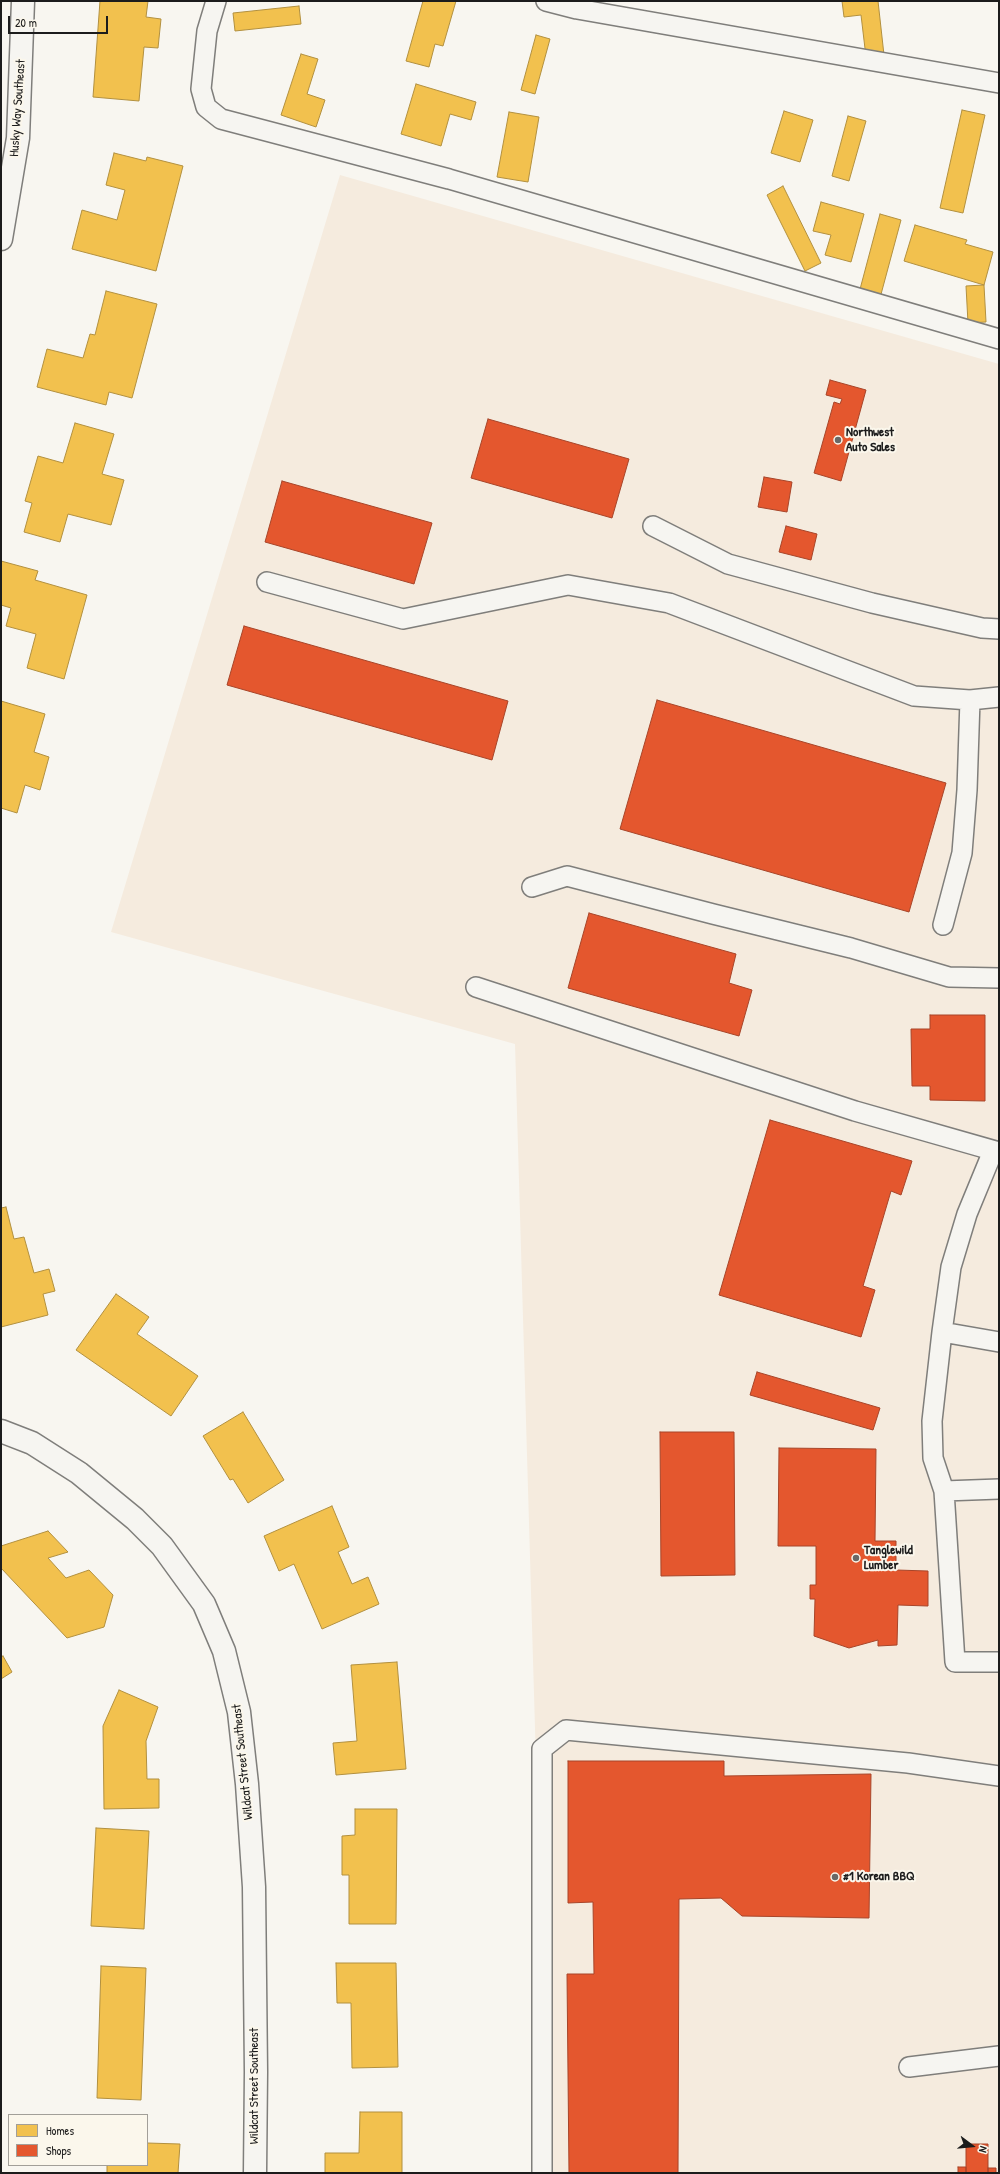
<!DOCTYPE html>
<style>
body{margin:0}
#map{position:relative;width:1000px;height:2174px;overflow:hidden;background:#f8f6f0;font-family:"Patrick Hand",sans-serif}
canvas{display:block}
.frame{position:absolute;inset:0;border:2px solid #1c1c1c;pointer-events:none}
.legend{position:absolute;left:8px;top:2114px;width:140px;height:52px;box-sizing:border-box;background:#fbf7ec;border:1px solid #a29f99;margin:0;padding:5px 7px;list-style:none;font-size:12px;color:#1c1c1c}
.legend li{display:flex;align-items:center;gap:8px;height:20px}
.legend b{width:20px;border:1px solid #a29f99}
.north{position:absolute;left:952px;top:2126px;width:40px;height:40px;-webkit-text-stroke:3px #fbf7ec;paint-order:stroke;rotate:106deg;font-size:11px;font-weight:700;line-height:16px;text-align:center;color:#1c1c1c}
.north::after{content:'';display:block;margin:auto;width:14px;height:18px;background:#1c1c1c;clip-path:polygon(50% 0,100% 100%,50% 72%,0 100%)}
.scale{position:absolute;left:8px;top:16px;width:100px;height:18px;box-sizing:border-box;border:2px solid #1c1c1c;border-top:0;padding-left:5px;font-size:12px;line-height:14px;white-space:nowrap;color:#1c1c1c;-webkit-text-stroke:3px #fbf7ec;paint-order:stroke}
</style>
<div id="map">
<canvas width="1000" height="2174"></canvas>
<div class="frame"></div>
<ul class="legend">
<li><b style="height:11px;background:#f2c14e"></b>Homes</li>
<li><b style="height:11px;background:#e4572e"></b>Shops</li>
</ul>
<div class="north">N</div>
<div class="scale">20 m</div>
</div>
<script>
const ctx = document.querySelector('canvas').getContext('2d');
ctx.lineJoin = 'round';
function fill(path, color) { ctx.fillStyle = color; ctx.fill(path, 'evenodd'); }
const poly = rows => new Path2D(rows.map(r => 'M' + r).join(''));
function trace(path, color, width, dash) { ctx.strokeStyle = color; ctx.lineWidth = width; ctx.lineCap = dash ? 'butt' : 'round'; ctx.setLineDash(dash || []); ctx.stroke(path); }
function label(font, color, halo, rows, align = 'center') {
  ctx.font = font + ' "Patrick Hand",sans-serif'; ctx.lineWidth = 4; ctx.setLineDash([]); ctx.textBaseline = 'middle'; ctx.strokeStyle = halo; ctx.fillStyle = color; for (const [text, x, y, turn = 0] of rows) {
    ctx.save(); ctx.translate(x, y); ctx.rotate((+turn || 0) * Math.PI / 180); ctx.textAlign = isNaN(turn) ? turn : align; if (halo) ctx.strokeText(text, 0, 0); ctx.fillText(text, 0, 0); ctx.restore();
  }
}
const built = poly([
 [340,175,999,364,999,2173,548,2173,515,1044,111,932]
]);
const homes = poly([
 [100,1,148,1,146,17,161,19,158,48,144,47,139,101,93,97,100,1],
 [423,1,456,1,443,46,435,44,429,67,406,61,423,1],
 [842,1,878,1,884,55,866,57,861,15,844,17,842,1],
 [299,6,301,24,235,31,233,13,299,6],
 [536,35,550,39,535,94,521,90,536,35],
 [301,54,318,59,307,94,325,100,316,127,281,115,301,54],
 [416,84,476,102,471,120,450,114,441,146,401,134,416,84],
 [962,110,985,115,963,213,940,208,962,110],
 [784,111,813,120,800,162,771,153,784,111],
 [509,112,539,117,528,182,497,177,509,112],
 [848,116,866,121,849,181,832,176,848,116],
 [114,153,146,161,147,157,183,166,156,271,72,249,82,210,117,220,125,190,106,185,114,153],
 [783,186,821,263,805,271,767,195,783,186],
 [821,202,864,214,851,262,825,255,831,235,813,231,821,202],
 [880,214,901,220,880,298,859,293,880,214],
 [915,225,967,240,965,244,993,252,984,285,904,261,915,225],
 [984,285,986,322,968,323,966,286,984,285],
 [106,291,157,304,132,398,109,392,106,405,37,387,47,349,83,358,90,334,95,335,106,291],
 [75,423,114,434,102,474,124,480,111,525,68,514,60,542,24,532,32,503,25,501,38,456,63,463,75,423],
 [1,561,38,571,35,580,87,595,64,679,27,668,36,634,6,626,11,608,1,605,1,561],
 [1,701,45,714,34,752,49,757,40,790,25,785,17,813,1,808,1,701],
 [6,1207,14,1239,24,1237,34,1273,49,1269,55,1291,43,1294,48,1315,1,1327,1,1208,6,1207],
 [116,1294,149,1317,137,1334,198,1376,171,1416,76,1350,116,1294],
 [243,1412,284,1480,248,1503,233,1479,230,1480,203,1436,243,1412],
 [332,1506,349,1547,338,1552,352,1584,368,1577,379,1604,322,1629,294,1564,279,1571,264,1536,332,1506],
 [48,1531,68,1552,48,1558,66,1578,89,1570,113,1595,104,1627,67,1638,1,1568,1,1546,48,1531],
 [3,1656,12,1672,1,1679,1,1657,3,1656],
 [397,1662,406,1769,336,1775,333,1743,357,1741,351,1665,397,1662],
 [119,1690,158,1707,146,1741,147,1779,159,1779,159,1808,104,1809,103,1726,119,1690],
 [355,1809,397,1809,396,1924,349,1924,349,1875,342,1875,342,1836,355,1835,355,1809],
 [96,1828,149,1831,144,1929,91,1926,96,1828],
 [336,1963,396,1963,398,2067,352,2068,351,2003,337,2003,336,1963],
 [101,1966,146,1968,141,2100,97,2098,101,1966],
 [360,2112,402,2112,402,2173,325,2173,325,2153,359,2153,360,2112],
 [147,2143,180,2144,178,2173,107,2173,107,2165,147,2165,147,2143]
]);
const shops = poly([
 [830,380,866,390,841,481,814,473,834,402,840,404,842,399,826,395,830,380],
 [488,419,629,459,612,518,471,478,488,419],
 [764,477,792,482,787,512,758,507,764,477],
 [282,481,432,523,414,584,265,542,282,481],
 [786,526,817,534,811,560,779,552,786,526],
 [244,626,508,701,492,760,227,685,244,626],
 [657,700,946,783,909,912,620,829,657,700],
 [589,913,736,954,729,983,752,990,739,1036,568,988,589,913],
 [930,1015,985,1015,985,1101,930,1100,930,1086,912,1086,911,1029,930,1029,930,1015],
 [770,1120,912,1161,901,1195,891,1191,863,1286,875,1290,861,1337,719,1295,770,1120],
 [757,1372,880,1408,873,1430,750,1395,757,1372],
 [660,1432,734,1432,735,1575,661,1576,660,1432],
 [779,1448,876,1449,875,1541,896,1541,896,1570,928,1571,928,1606,898,1605,897,1645,878,1646,878,1640,849,1648,814,1636,815,1599,810,1599,810,1585,816,1585,816,1546,778,1546,779,1448],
 [568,1761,724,1761,724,1776,871,1774,869,1918,742,1916,721,1898,679,1899,678,2173,569,2173,567,1974,594,1974,593,1902,568,1903,568,1761],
 [966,2144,988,2144,988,2173,966,2173,966,2144],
 [958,2167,966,2167,966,2173,958,2173,958,2167],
 [988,2168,996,2168,996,2173,988,2173,988,2168]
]);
const service = poly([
 [216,1,207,31,201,89,206,107,221,119,449,179,999,339],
 [546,1,577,9,999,83],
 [653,526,728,564,872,603,982,628,999,629],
 [267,582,403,619,568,585,669,603,914,696,970,700,999,697],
 [532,887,567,876,713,914,851,948,949,977,999,978],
 [943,925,962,853,967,790,970,700],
 [476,987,855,1111,999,1152],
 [993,1151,967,1214,951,1267,942,1332,999,1342],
 [942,1332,932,1421,933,1458,944,1491],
 [999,1489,944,1491,955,1662,999,1662],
 [909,2067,999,2056],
 [542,2173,542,1749,566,1730,908,1763,999,1776]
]);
const minor = poly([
 [1,239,18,138,23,1],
 [1,1431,32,1443,79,1473,135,1519,162,1546,204,1604,224,1651,239,1712,247,1784,254,1887,256,2072,255,2173]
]);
const markers = [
 [838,440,4,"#696866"],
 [856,1558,4,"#696866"],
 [835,1877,4,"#696866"]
];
const streetNames = [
 ["Husky Way Southeast",18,108,-86],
 ["Wildcat Street Southeast",243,1762,-96],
 ["Wildcat Street Southeast",255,2086,-90]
];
const poiNames = [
 ["Northwest",846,433],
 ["Auto Sales",846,448],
 ["Tanglewild",864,1551],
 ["Lumber",864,1566],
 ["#1 Korean BBQ",843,1877]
];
fill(built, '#f5ebde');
fill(homes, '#f2c14e');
trace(homes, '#b2903f', 1);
fill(shops, '#e4572e');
trace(shops, '#a84529', 1);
trace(service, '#7f7e7b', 22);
trace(minor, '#7f7e7b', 25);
trace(service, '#f6f5f1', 19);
trace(minor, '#f6f5f1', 22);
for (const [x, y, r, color] of markers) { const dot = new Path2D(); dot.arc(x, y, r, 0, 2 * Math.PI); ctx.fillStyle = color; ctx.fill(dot); trace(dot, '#fbf7ec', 1.5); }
label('13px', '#1c1c1c', '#fbf7ec', streetNames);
label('bold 13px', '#1c1c1c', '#fbf7ec', poiNames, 'left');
</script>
